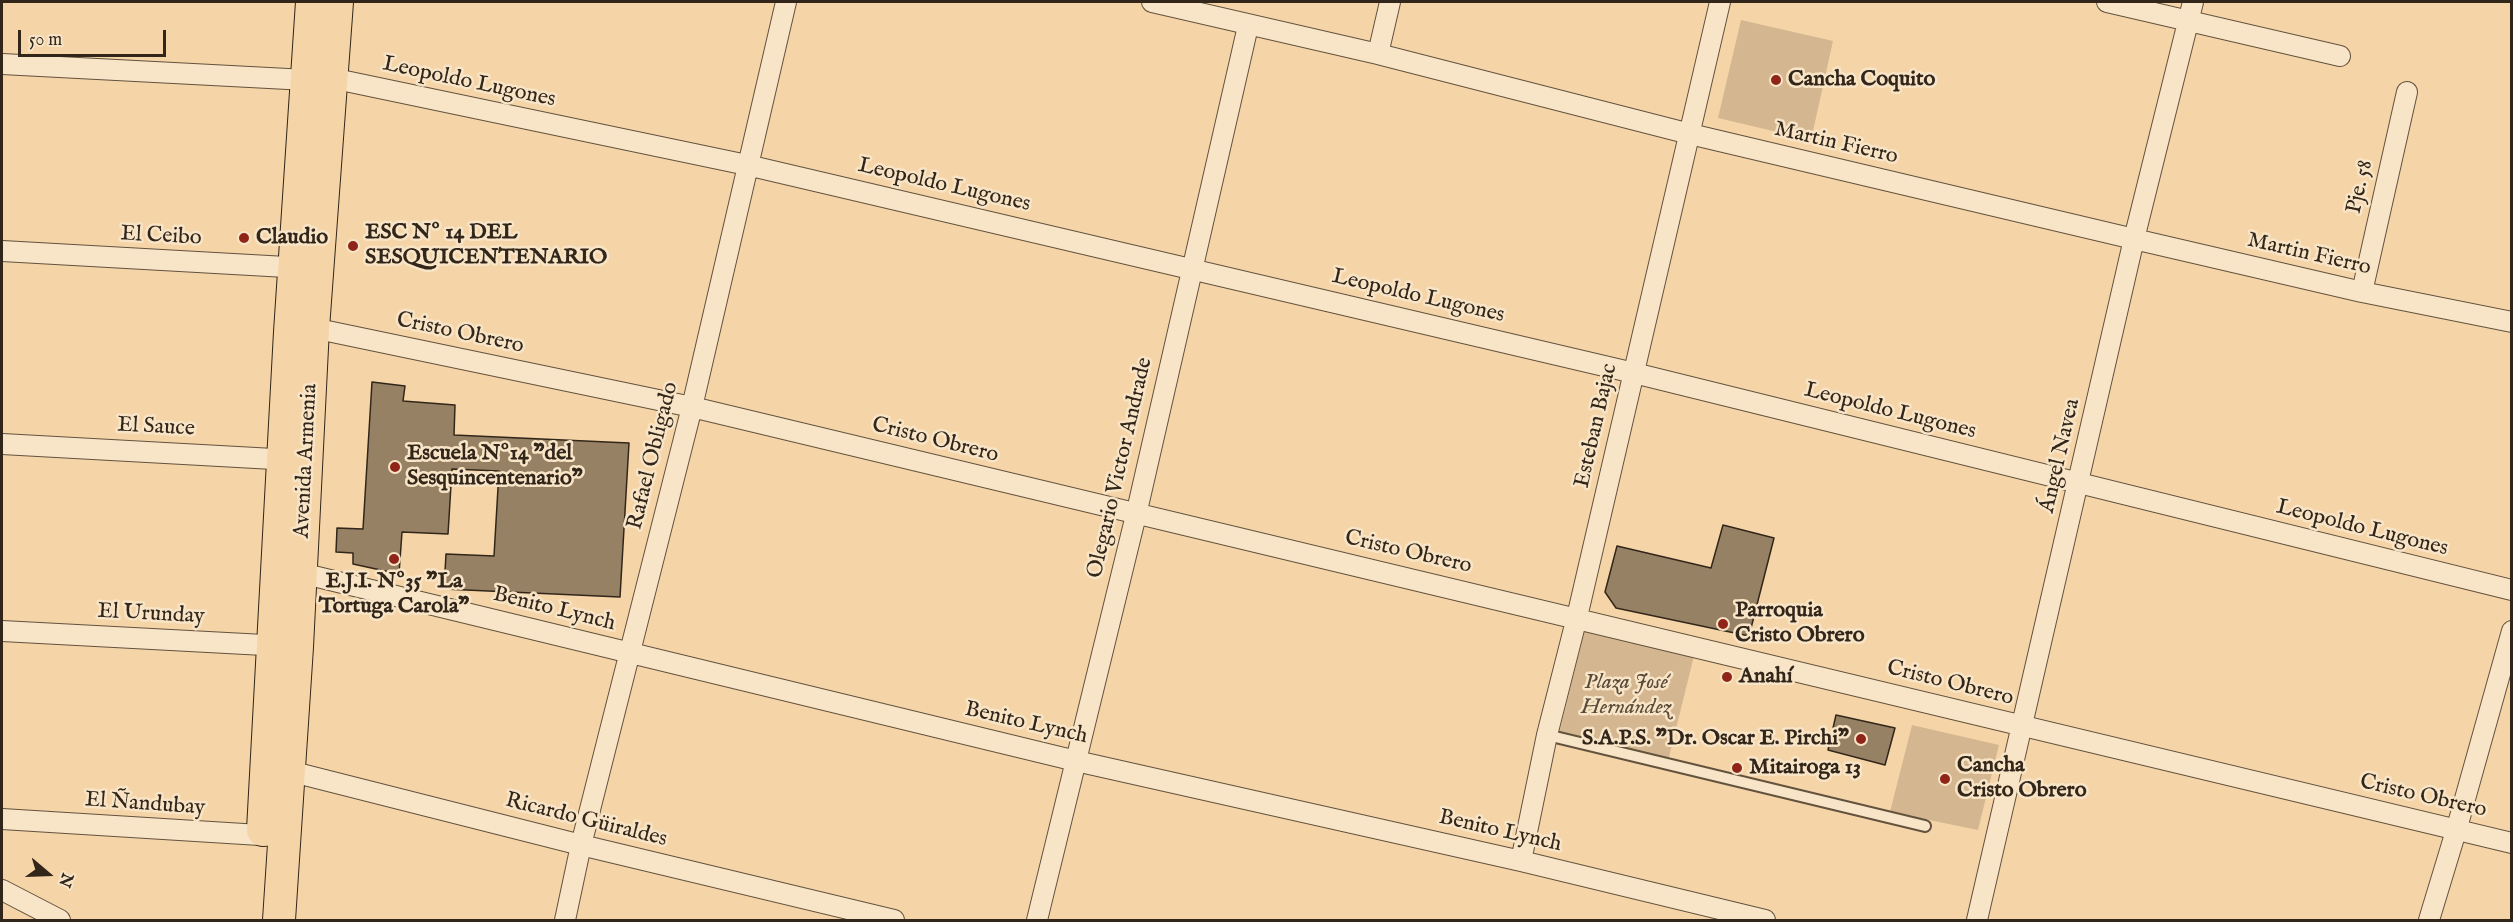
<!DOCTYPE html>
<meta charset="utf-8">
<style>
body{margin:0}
#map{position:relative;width:2513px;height:922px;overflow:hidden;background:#f5d5a8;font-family:"IM FELL English",serif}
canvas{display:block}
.frame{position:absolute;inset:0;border:3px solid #32261a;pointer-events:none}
.north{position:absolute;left:18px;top:844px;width:60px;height:60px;-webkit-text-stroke:4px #f8e4c6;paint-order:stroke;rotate:109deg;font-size:16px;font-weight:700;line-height:24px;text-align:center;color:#32261a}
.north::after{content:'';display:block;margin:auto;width:21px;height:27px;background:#32261a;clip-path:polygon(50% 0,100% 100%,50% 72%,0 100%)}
.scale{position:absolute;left:18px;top:30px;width:148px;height:27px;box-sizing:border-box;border:3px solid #32261a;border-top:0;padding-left:8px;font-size:18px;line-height:21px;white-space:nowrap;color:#32261a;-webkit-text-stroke:4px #f8e4c6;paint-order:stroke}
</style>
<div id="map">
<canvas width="2513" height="922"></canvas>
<div class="frame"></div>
<div class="north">N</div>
<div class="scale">50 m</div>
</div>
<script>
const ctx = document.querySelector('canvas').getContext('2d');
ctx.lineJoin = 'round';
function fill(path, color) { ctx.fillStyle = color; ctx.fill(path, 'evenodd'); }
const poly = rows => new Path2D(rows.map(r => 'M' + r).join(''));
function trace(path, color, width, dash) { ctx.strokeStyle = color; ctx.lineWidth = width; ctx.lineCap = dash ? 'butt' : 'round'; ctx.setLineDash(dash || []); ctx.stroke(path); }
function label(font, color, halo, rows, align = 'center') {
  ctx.font = font + ' "IM FELL English",serif'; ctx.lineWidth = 5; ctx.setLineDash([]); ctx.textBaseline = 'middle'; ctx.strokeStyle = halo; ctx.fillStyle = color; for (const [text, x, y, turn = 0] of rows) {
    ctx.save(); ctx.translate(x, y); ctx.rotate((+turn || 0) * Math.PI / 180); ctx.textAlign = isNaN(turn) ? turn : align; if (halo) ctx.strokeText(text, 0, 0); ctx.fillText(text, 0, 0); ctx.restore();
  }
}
const green = poly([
 [1741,20,1833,41,1811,140,1718,118],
 [1585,629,1694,656,1668,761,1559,734],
 [1912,725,1999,745,1978,830,1890,812]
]);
const building = poly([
 [372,382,405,386,403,401,455,405,454,435,629,443,620,597,444,589,446,554,494,556,499,471,452,469,448,534,402,532,399,574,353,564,353,553,336,552,337,528,363,529,372,382],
 [1723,525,1774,538,1749,636,1616,608,1605,592,1617,546,1711,568,1723,525],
 [1836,715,1895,728,1885,765,1828,750,1836,715]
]);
const service = poly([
 [1547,735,1925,826]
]);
const minor = poly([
 [1152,2,1378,54,1690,134,2134,239,2362,292,2512,322],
 [2107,2,2340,56],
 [1378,54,1390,2],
 [2,64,307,80,331,78,747,165,1634,373,2512,590],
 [2,251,304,268],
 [2362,292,2407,92],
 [305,329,313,328,692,407,2512,843],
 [2,444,292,460],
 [290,573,301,573,1076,761,1521,861,1765,920],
 [2,631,283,646],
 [278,771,289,771,581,845,894,920],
 [2,819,276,836],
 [1521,861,1547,735,1577,617,1720,2],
 [2,890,60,920],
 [565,920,581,845,692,407,786,2],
 [1037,920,1136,515,1248,26],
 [1977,920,2134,239,2193,2],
 [2429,920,2456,831,2512,631]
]);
const primary = poly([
 [263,830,290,332,312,2],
 [279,920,297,647,313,328,337,2]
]);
const markers = [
 [1776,80,6,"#8f2418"],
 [244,238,6,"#8f2418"],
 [353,246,6,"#8f2418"],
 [395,467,6,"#8f2418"],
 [394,559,6,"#8f2418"],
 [1723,624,6,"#8f2418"],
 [1727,677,6,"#8f2418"],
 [1861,739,6,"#8f2418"],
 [1737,768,6,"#8f2418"],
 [1945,779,6,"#8f2418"]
];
const poiNames = [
 ["Cancha Coquito",1788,80],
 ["ESC Nº 14 DEL",365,233],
 ["SESQUICENTENARIO",365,258],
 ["Claudio",256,238],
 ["Escuela Nº14 \"del",407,454],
 ["Sesquincentenario\"",407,479],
 ["E.J.I. Nº35 \"La",394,582,"center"],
 ["Tortuga Carola\"",394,607,"center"],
 ["Parroquia",1735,611],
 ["Cristo Obrero",1735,636],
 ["Anahí",1739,677],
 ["S.A.P.S. \"Dr. Oscar E. Pirchi\"",1849,739,"right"],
 ["Cancha",1957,766],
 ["Cristo Obrero",1957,791],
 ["Mitairoga 13",1749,768]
];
const streetNames = [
 ["Leopoldo Lugones",469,83,12],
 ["Martin Fierro",1836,144,13],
 ["Leopoldo Lugones",944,186,13],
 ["Pje. 58",2361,187,-77],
 ["El Ceibo",161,237,3],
 ["Martin Fierro",2309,255,13],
 ["Leopoldo Lugones",1418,297,13],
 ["Cristo Obrero",460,334,12],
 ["Leopoldo Lugones",1890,412,14],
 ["Esteban Bajac",1597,426,-77],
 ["El Sauce",156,428,3],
 ["Cristo Obrero",935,441,14],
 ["Rafael Obligado",654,456,-76],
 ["Ángel Navea",2061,456,-77],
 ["Avenida Armenia",307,461,-87],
 ["Olegario Victor Andrade",1121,468,-77],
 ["Leopoldo Lugones",2362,529,14],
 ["Cristo Obrero",1408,553,13],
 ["Benito Lynch",554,610,14],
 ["El Urunday",151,615,3],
 ["Cristo Obrero",1950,684,14],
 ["Benito Lynch",1026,724,13],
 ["Cristo Obrero",2423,797,13],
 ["El Ñandubay",145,805,4],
 ["Ricardo Güiraldes",586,821,14],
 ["Benito Lynch",1500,832,13]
];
const parkNames = [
 ["Plaza José",1626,683],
 ["Hernández",1626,708]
];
fill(green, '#d4b790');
fill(building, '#978164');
trace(building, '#32261a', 1.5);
trace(service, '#63523e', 14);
trace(minor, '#63523e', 22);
trace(primary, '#32261a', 34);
trace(service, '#f8e4c6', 10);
trace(minor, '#f8e4c6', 20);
trace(primary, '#f5d5a8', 32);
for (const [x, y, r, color] of markers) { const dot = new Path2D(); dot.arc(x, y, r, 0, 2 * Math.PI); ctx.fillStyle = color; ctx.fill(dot); trace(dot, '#f8e4c6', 2); }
label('bold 22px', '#32261a', '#f8e4c6', poiNames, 'left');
label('22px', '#32261a', '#f8e4c6', streetNames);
label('italic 22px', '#5a4a38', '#f8e4c6', parkNames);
</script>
